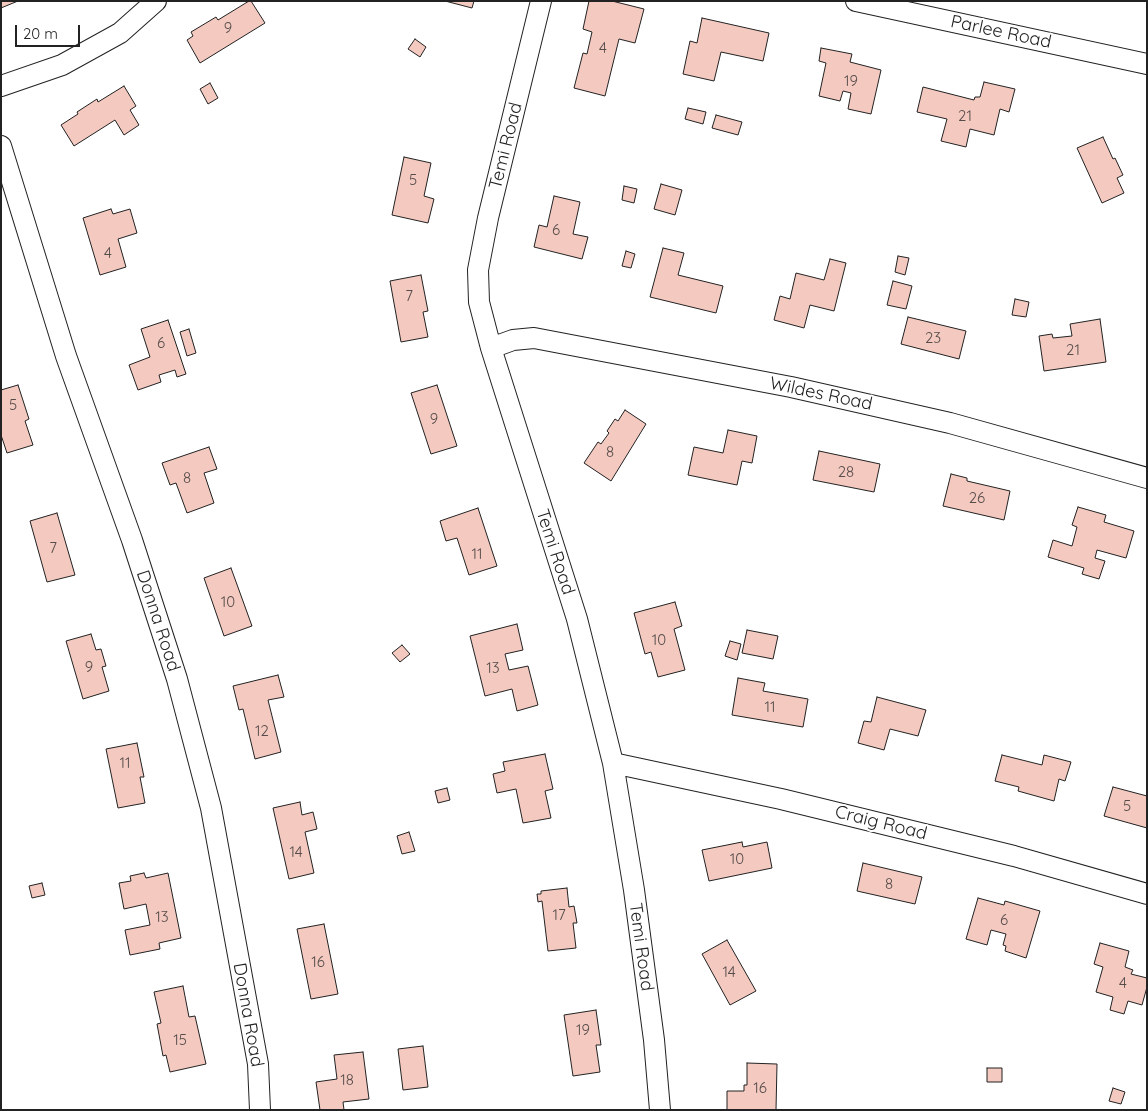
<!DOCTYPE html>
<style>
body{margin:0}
#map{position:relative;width:1148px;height:1111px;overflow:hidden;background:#fff;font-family:Quicksand,sans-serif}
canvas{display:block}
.frame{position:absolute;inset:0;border:2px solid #222;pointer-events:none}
.scale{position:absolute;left:15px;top:25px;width:65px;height:22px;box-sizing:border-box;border:2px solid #222;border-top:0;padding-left:6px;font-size:15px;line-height:18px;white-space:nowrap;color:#222;-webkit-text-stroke:4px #fff;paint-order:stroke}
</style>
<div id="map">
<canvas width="1148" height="1111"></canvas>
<div class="frame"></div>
<div class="scale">20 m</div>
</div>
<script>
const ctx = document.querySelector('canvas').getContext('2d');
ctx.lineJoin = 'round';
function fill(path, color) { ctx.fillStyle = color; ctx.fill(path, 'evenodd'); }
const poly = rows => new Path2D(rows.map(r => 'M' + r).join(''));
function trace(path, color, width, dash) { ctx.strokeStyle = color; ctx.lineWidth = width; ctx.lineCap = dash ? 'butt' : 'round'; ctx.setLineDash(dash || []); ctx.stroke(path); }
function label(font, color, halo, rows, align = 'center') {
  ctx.font = font + ' Quicksand,sans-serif'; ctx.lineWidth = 4; ctx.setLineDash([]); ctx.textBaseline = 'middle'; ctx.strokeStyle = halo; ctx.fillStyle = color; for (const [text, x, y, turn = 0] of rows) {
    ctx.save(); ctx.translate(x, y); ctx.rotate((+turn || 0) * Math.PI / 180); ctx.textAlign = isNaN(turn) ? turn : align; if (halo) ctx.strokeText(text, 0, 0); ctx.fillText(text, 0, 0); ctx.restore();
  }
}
const building = poly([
 [1,1,18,1,1,8,1,1],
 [249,1,251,1,265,23,200,63,187,40,193,36,191,32,216,17,218,20,249,1],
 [445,1,474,1,472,8,445,1],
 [589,1,612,1,644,9,635,43,619,39,605,96,574,88,583,53,587,54,592,32,583,29,589,1],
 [702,18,769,33,763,61,721,52,714,81,683,74,690,41,697,43,702,18],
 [415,39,426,47,420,57,408,49,415,39],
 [821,48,852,54,850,62,881,70,871,114,848,109,851,93,843,91,840,101,819,96,826,63,819,61,821,48],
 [984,82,1015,89,1009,112,1000,109,994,135,970,129,966,147,941,141,947,119,917,112,923,87,974,100,975,97,980,97,984,82],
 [210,83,218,98,208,104,200,89,210,83],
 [124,86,136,106,130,110,139,125,124,135,115,120,74,146,61,125,78,114,77,112,97,99,98,102,124,86],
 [688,108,706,112,703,124,685,119,688,108],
 [716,115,742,122,738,135,712,128,716,115],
 [1103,137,1113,159,1115,158,1123,175,1117,178,1124,193,1102,203,1077,148,1103,137],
 [404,157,431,163,424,196,434,199,428,223,392,215,404,157],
 [661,184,682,190,675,215,654,209,661,184],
 [624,186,637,189,634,203,622,200,624,186],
 [554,196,580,202,573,234,588,237,582,259,534,247,539,225,547,227,554,196],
 [111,209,113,214,130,209,137,233,118,239,126,267,100,275,83,218,111,209],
 [663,248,684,253,678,275,723,286,716,313,650,297,663,248],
 [626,251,635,254,631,268,622,266,626,251],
 [898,256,909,258,905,275,895,272,898,256],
 [830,259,846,263,834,311,810,305,804,328,774,320,780,296,790,299,796,273,824,280,830,259],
 [421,275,428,311,423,312,428,337,401,342,390,281,421,275],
 [893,281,912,286,906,309,887,305,893,281],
 [1015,299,1029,302,1026,317,1012,315,1015,299],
 [908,317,966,331,959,359,901,344,908,317],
 [1100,319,1106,362,1044,371,1039,336,1052,334,1053,338,1072,336,1070,324,1100,319],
 [168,320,186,374,177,377,175,370,159,375,161,382,138,390,129,365,150,357,141,329,168,320],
 [189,329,196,353,187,356,180,332,189,329],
 [18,385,29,419,25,421,33,445,7,453,1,435,1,390,18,385],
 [437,385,457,446,431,454,411,393,437,385],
 [625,410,646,424,611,481,584,463,598,442,601,444,609,433,607,431,615,419,618,421,625,410],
 [728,430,757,436,752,463,742,461,737,485,688,475,694,447,723,453,728,430],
 [209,447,217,469,204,473,214,503,187,513,176,483,170,485,162,463,209,447],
 [819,451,880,464,874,492,813,480,819,451],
 [951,474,967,478,967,481,1010,491,1004,520,943,506,951,474],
 [1078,507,1106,515,1104,522,1134,531,1126,558,1097,550,1095,558,1105,561,1099,579,1082,574,1084,568,1048,557,1053,540,1072,546,1077,527,1072,525,1078,507],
 [478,508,497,566,469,575,457,538,446,541,440,521,478,508],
 [57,513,75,575,47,582,30,521,57,513],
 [231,568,252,626,224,636,204,578,231,568],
 [675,602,682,626,674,629,685,670,658,677,651,652,645,654,634,613,675,602],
 [517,624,523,650,505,654,509,670,528,666,538,705,517,711,512,689,485,696,470,636,517,624],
 [747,630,778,636,773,659,742,653,747,630],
 [91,634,96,650,101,649,106,666,102,667,109,691,83,699,66,641,91,634],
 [730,641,741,644,737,660,725,656,730,641],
 [402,645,410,654,400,662,392,653,402,645],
 [278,675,284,697,268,700,281,752,255,759,243,709,239,710,233,686,278,675],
 [738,678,765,683,763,691,808,699,803,727,732,715,738,678],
 [877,697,926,710,918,736,890,729,884,750,858,743,864,721,871,722,877,697],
 [137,743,144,777,140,777,145,803,118,808,106,749,137,743],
 [545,754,553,789,545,791,551,818,523,823,516,789,497,793,493,774,505,771,503,762,545,754],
 [1002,755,1042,765,1044,755,1071,762,1065,781,1059,779,1054,801,1018,791,1019,787,995,781,1002,755],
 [1113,787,1147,796,1147,828,1104,816,1113,787],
 [447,788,450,800,438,803,435,791,447,788],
 [300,802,302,815,313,812,317,829,305,832,314,873,289,879,273,808,300,802],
 [409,832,415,851,402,854,397,836,409,832],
 [742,842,743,847,767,842,772,868,709,881,702,850,742,842],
 [863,863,922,877,915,904,857,891,863,863],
 [144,873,146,878,168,873,181,938,159,943,160,949,130,955,125,930,150,925,146,904,124,909,119,883,131,881,130,876,144,873],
 [42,883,45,895,32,898,29,886,42,883],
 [567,888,569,907,574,906,577,923,573,923,576,948,548,951,542,901,538,902,537,894,541,894,541,891,567,888],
 [978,898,1004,905,1005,901,1040,911,1026,958,1005,951,1006,946,1003,945,1006,934,991,930,987,945,966,939,978,898],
 [324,924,338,994,311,999,297,929,324,924],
 [727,940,756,991,730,1005,702,954,727,940],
 [1100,943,1129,951,1125,967,1133,970,1131,974,1147,978,1147,987,1142,1005,1128,1001,1124,1014,1110,1010,1113,997,1096,992,1103,967,1094,964,1100,943],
 [183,986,189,1017,195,1016,206,1064,170,1072,166,1055,163,1056,157,1024,161,1023,154,992,183,986],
 [596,1010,601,1045,596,1045,600,1072,573,1076,564,1015,596,1010],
 [423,1046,428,1087,403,1090,398,1049,423,1046],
 [363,1052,369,1099,343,1102,344,1110,320,1110,316,1082,337,1079,334,1055,363,1052],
 [747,1063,777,1064,776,1110,727,1110,727,1091,744,1091,744,1085,747,1085,747,1063],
 [987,1068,1002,1068,1002,1082,987,1082,987,1068],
 [1113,1088,1125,1092,1121,1104,1109,1101,1113,1088]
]);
const street = poly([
 [541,1,488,218,478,270,479,302,491,348,577,619,613,763,634,890,654,1040,660,1110],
 [856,1,1147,64],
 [1,86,62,65,120,33,156,1],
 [1,146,66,356,132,540,177,679,211,808,258,1064,260,1110],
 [491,348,513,340,534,338,791,387,950,423,1147,478],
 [613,763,781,799,1014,856,1147,894]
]);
const numberNames = [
 ["9",228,28],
 ["4",603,48],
 ["19",851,81],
 ["21",965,116],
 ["5",413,180],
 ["6",556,230],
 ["4",108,253],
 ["7",409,296],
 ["23",933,338],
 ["6",161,343],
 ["21",1073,350],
 ["5",13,405],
 ["9",434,419],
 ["8",610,452],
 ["28",846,472],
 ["8",187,478],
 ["26",977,498],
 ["7",53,548],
 ["11",477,554],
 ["10",228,602],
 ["10",659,640],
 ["9",89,667],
 ["13",493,668],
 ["11",770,707],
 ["12",262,731],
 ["11",125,763],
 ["5",1127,806],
 ["14",296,852],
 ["10",737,859],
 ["8",889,884],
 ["17",559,915],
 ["13",162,917],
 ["6",1004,920],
 ["16",318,962],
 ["14",729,972],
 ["4",1123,983],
 ["19",583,1030],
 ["15",180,1040],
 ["18",347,1080],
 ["16",760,1088]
];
const streetNames = [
 ["Parlee Road",1001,32,12],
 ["Temi Road",506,146,-76],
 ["Wildes Road",821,394,12],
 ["Temi Road",555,552,72],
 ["Donna Road",158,621,72],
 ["Craig Road",881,823,14],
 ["Temi Road",641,947,82],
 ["Donna Road",248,1015,80]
];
fill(building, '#f3c9c0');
trace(building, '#222', 1);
trace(street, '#222', 22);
trace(street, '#fff', 20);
label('15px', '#564c4a', null, numberNames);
label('18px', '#222', '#fff', streetNames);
</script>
